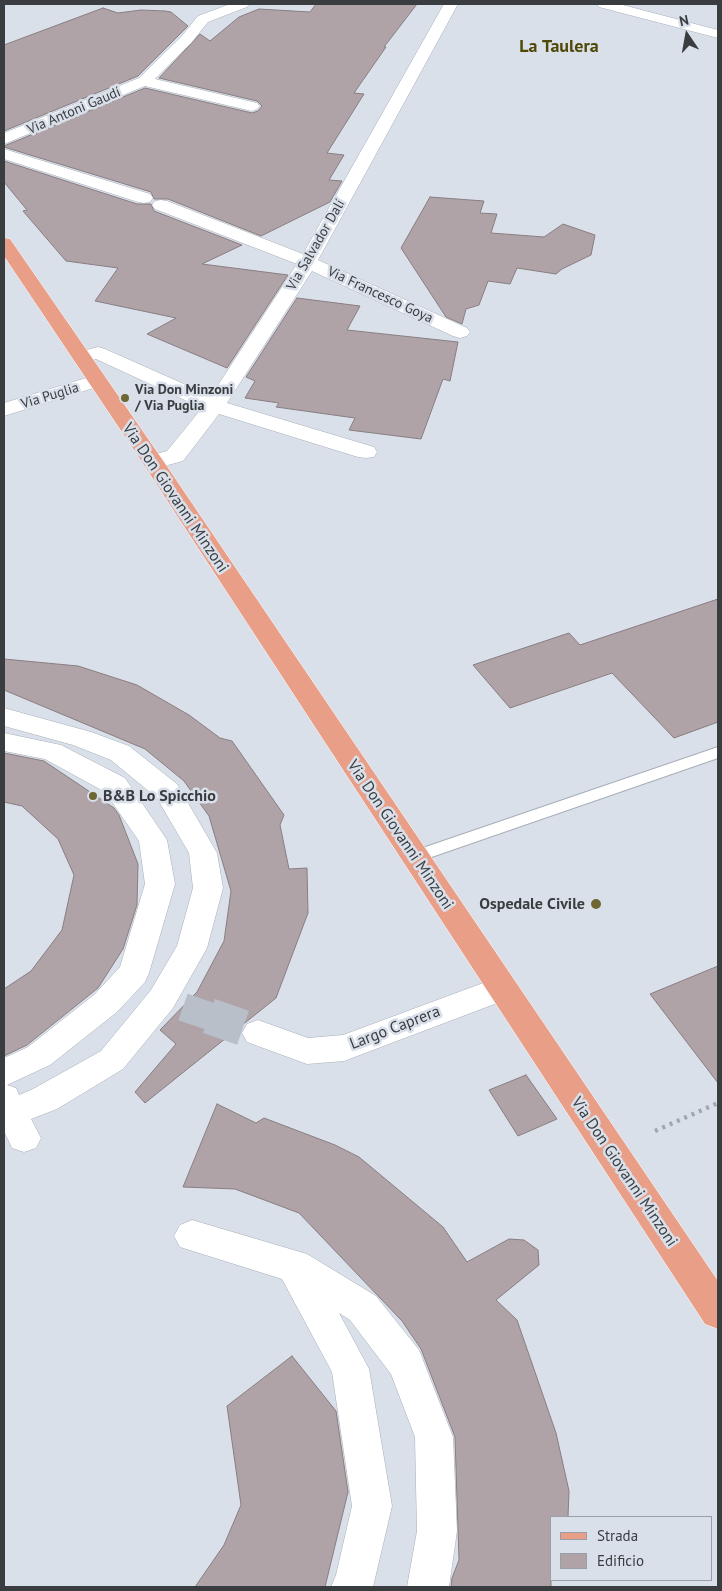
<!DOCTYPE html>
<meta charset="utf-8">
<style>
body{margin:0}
#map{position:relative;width:722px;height:1591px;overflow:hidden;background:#d9e0ea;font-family:"PT Sans",sans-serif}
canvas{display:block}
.frame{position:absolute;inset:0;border:5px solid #3a3d40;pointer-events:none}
.legend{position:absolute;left:550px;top:1516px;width:162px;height:65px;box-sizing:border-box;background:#d9e0ea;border:1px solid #999fa6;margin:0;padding:6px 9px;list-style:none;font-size:15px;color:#3a3d40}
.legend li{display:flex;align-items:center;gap:10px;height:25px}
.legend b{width:25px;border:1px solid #999fa6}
.north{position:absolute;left:662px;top:10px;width:50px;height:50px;-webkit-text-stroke:4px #d9e0ea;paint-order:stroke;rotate:348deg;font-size:14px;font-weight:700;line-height:20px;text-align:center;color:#3a3d40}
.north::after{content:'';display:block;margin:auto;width:18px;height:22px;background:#3a3d40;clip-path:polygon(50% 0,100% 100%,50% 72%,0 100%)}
</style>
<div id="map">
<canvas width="722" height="1591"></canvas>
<div class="frame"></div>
<ul class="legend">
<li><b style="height:6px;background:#e99e88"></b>Strada</li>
<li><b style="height:14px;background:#afa3a8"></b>Edificio</li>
</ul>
<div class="north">N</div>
</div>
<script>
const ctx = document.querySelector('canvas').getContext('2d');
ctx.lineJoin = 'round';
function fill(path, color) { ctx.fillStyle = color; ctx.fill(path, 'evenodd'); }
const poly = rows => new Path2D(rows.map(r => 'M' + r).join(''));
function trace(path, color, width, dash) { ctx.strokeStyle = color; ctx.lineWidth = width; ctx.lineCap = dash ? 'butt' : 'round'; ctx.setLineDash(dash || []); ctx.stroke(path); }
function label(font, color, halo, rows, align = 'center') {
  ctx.font = font + ' "PT Sans",sans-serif'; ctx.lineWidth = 5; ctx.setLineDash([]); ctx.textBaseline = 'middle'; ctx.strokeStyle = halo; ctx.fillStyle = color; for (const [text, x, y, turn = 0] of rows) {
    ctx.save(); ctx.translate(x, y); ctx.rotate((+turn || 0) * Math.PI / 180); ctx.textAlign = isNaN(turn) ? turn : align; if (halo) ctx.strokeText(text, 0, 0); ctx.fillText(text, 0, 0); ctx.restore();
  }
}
const building = poly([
 [316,4,417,4,384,47,386,47,354,93,364,94,327,153,344,155,329,180,342,181,330,202,261,236,168,199,154,199,151,192,4,147,4,146,145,88,252,113,258,111,262,106,257,101,159,78,200,34,210,41,239,17,259,9,310,12,316,4],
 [103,8,118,13,141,10,165,11,171,12,188,26,138,76,4,131,4,45,103,8],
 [4,161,137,204,151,204,154,211,242,245,202,264,288,275,227,368,147,334,176,318,95,301,118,268,66,261,23,211,27,210,4,182,4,161],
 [430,197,484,201,480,213,497,214,491,233,544,237,563,224,595,235,591,255,562,269,556,274,517,268,510,284,488,281,479,305,466,309,462,324,446,317,401,248,430,197],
 [297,298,360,306,347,330,458,342,450,381,443,379,421,439,349,430,355,418,276,407,279,403,245,398,255,381,246,377,297,298],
 [718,599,718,722,674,738,612,673,510,708,473,665,569,633,580,645,718,599],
 [4,659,78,666,137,685,189,715,220,738,232,741,284,815,280,825,289,869,307,868,308,913,276,998,145,1103,135,1092,176,1044,160,1030,197,992,224,941,231,891,209,816,184,781,145,749,4,690,4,659],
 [4,753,44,761,114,808,119,815,138,864,137,905,123,949,98,988,27,1045,4,1056,4,989,31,971,62,930,74,875,58,839,22,806,4,802,4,753],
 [718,966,718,1083,650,994,718,966],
 [526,1075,557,1119,518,1136,489,1090,526,1075],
 [217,1104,256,1123,264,1118,335,1145,359,1157,443,1227,467,1262,509,1239,524,1240,538,1250,539,1265,496,1300,517,1320,556,1433,569,1491,568,1517,551,1517,551,1587,451,1587,452,1578,459,1560,455,1437,421,1349,402,1321,299,1213,235,1189,183,1187,217,1104],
 [292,1356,336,1411,348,1492,325,1587,195,1587,224,1545,241,1505,227,1406,292,1356]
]);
const streetTunnelFar1 = poly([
 [183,1007,212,1017]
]);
const streetTunnel = poly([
 [209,1016,258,1033]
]);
const path = poly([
 [655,1131,718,1103]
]);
const lane = poly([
 [718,747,718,758,420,861,414,863,408,861,406,857,408,853,718,747]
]);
const street = poly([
 [230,4,249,4,247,7,208,22,191,43,155,79,257,103,260,106,257,109,252,111,145,86,4,144,4,133,139,78,181,37,198,16,230,4],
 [444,4,458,4,318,260,467,328,470,332,467,336,460,338,453,336,312,271,227,403,374,447,377,452,374,457,366,458,358,457,219,414,183,461,153,469,145,467,142,462,145,457,167,451,202,408,96,359,82,363,75,361,72,357,75,353,98,347,105,349,211,396,297,264,155,209,152,205,155,201,161,200,167,201,303,254,444,4],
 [597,4,619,4,718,30,718,38,599,7,597,4],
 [4,149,150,194,153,198,150,202,144,203,138,202,4,159,4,149],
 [96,375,103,377,106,381,103,385,4,416,4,403,96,375],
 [4,708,91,732,129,746,177,784,217,853,223,888,207,948,173,1008,123,1069,57,1109,31,1119,41,1138,36,1148,24,1152,12,1148,4,1131,4,1058,28,1047,95,994,120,967,145,884,139,841,105,792,45,759,4,751,4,733,61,745,125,778,167,840,175,884,149,973,145,982,117,1012,50,1065,7,1085,16,1088,19,1095,33,1089,101,1051,151,990,177,946,193,888,189,853,157,798,111,760,73,745,4,726,4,708],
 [502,976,513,979,517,988,513,997,344,1061,307,1064,247,1042,242,1033,247,1024,258,1020,308,1038,343,1035,502,976],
 [192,1220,307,1254,376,1296,419,1350,453,1437,457,1531,449,1587,407,1587,417,1531,415,1437,391,1374,350,1320,339,1313,369,1369,392,1506,373,1587,331,1587,336,1575,352,1506,332,1372,282,1279,180,1247,174,1236,180,1225,192,1220]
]);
const primary = poly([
 [4,238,10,239,164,462,718,1281,718,1329,705,1324,142,462,4,256,4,238]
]);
const markers = [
 [125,398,5,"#6f6733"],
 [93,796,5,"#6f6733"],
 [596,904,6,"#6f6733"]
];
const farStreetnames = [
 ["Via Antoni Gaudí",74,111,-23],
 ["Via Salvador Dalí",316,245,-60],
 ["Via Francesco Goya",380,295,25],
 ["Via Puglia",50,396,-17]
];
const farPoinames = [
 ["Via Don Minzoni",135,390],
 ["/ Via Puglia",135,406]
];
const streetNames = [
 ["Via Don Giovanni Minzoni",175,498,56],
 ["Via Don Giovanni Minzoni",400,835,56],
 ["Largo Caprera",395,1028,-21],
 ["Via Don Giovanni Minzoni",624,1172,56]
];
const poiNames = [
 ["B&B Lo Spicchio",103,796],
 ["Ospedale Civile",585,904,"right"]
];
const farDistrictnames = [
 ["La Taulera",559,47]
];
fill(building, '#afa3a8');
trace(building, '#887d81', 1);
trace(streetTunnelFar1, '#b9bfc8', 28, [28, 14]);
trace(streetTunnel, '#b9bfc8', 36, [36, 18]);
trace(lane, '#a7aeb7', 2);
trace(street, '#a7aeb7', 1);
trace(primary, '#fff', 1);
trace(path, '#a1a7af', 4.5, [3, 5]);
fill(lane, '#fff');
fill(street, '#fff');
fill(primary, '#e99e88');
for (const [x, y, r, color] of markers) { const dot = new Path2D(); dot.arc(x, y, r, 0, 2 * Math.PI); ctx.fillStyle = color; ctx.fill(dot); trace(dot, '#d9e0ea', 2); }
label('14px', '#3a3d40', '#d9e0ea', farStreetnames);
label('bold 14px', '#3a3d40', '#d9e0ea', farPoinames, 'left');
label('16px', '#3a3d40', '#d9e0ea', streetNames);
label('bold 16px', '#3a3d40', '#d9e0ea', poiNames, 'left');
label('bold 18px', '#504805', '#d9e0ea', farDistrictnames);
</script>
